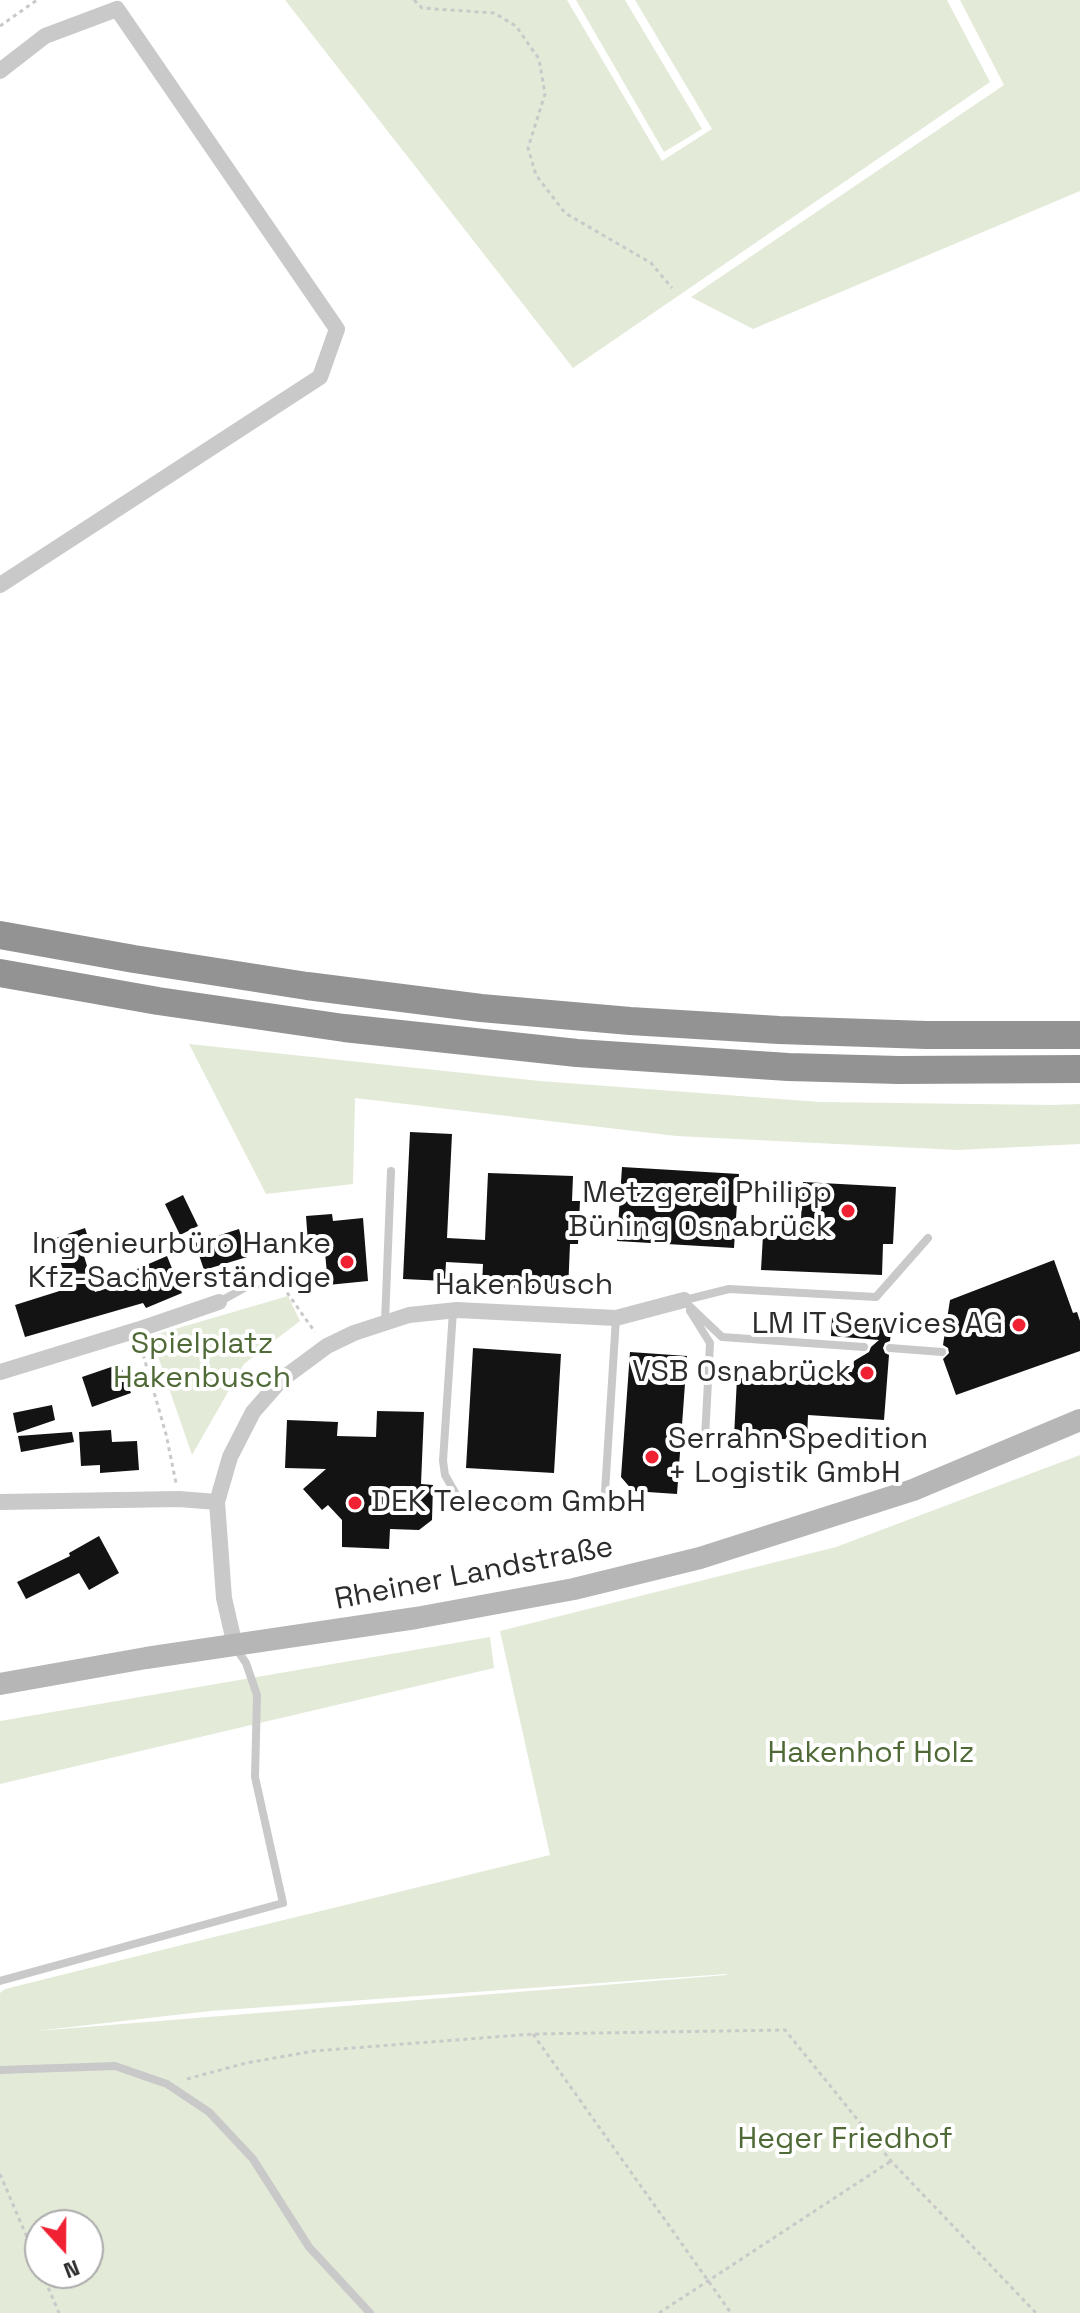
<!DOCTYPE html>
<meta charset="utf-8">
<style>
body{margin:0}
#map{position:relative;width:1080px;height:2313px;overflow:hidden;background:#fff;font-family:"Space Grotesk",sans-serif}
canvas{display:block}
.north{position:absolute;left:24px;top:2209px;width:80px;height:80px;box-sizing:border-box;background:#fff;border:2px solid #ababab;border-radius:50%;rotate:159deg;font-size:22px;font-weight:700;line-height:32px;text-align:center;color:#2c2c2c}
.north::after{content:'';display:block;margin:auto;width:28px;height:36px;background:#f12134;clip-path:polygon(50% 0,100% 100%,50% 72%,0 100%)}
</style>
<div id="map">
<canvas width="1080" height="2313"></canvas>
<div class="north">N</div>
</div>
<script>
const ctx = document.querySelector('canvas').getContext('2d');
ctx.lineJoin = 'round';
function fill(path, color) { ctx.fillStyle = color; ctx.fill(path, 'evenodd'); }
const poly = rows => new Path2D(rows.map(r => 'M' + r).join(''));
function trace(path, color, width, dash) { ctx.strokeStyle = color; ctx.lineWidth = width; ctx.lineCap = dash ? 'butt' : 'round'; ctx.setLineDash(dash || []); ctx.stroke(path); }
function label(font, color, halo, rows, align = 'center') {
  ctx.font = font + ' "Space Grotesk",sans-serif'; ctx.lineWidth = 8; ctx.setLineDash([]); ctx.textBaseline = 'middle'; ctx.strokeStyle = halo; ctx.fillStyle = color; for (const [text, x, y, turn = 0] of rows) {
    ctx.save(); ctx.translate(x, y); ctx.rotate((+turn || 0) * Math.PI / 180); ctx.textAlign = isNaN(turn) ? turn : align; if (halo) ctx.strokeText(text, 0, 0); ctx.fillText(text, 0, 0); ctx.restore();
  }
}
const green = poly([
 [285,0,567,0,662,161,712,129,635,0,947,0,990,82,573,368],
 [576,0,625,0,702,129,664,152],
 [960,0,1080,0,1080,191,753,329,691,297,1004,85],
 [189,1044,540,1081,820,1102,1053,1105,1080,1104,1080,1144,958,1150,676,1136,355,1098,353,1184,266,1194],
 [288,1296,300,1321,244,1364,192,1455,151,1336],
 [1080,1455,1080,2313,0,2313,0,1993,5,1989,206,1939,550,1855,500,1631,836,1547],
 [726,1974,727,1975,36,2031,210,2011],
 [40,2225,88,2225,88,2273,40,2273],
 [490,1637,494,1668,0,1784,0,1721]
]);
const building = poly([
 [410,1132,452,1134,447,1238,485,1240,488,1173,573,1176,572,1201,580,1201,578,1244,570,1244,568,1291,482,1286,483,1264,446,1262,445,1281,403,1279],
 [622,1167,739,1174,734,1248,617,1241],
 [803,1182,896,1187,893,1244,883,1244,882,1275,761,1270,763,1235,800,1237],
 [183,1195,198,1226,180,1235,165,1204],
 [332,1214,333,1221,363,1218,368,1281,328,1285,324,1241,308,1243,306,1216],
 [85,1228,93,1253,84,1256,95,1292,134,1280,130,1272,167,1256,182,1293,146,1308,143,1303,25,1337,15,1305,69,1288,53,1239],
 [239,1229,247,1257,204,1270,195,1243],
 [1054,1260,1073,1313,1077,1312,1080,1321,1080,1351,956,1395,943,1359,949,1353,948,1348,943,1345,950,1300],
 [832,1318,892,1322,890,1341,885,1343,883,1348,885,1353,889,1355,884,1420,808,1415,807,1440,734,1437,737,1378,835,1382,835,1372,852,1372,854,1361,869,1352,871,1347,879,1340,831,1336],
 [473,1348,561,1354,554,1473,466,1468],
 [630,1352,687,1356,677,1494,633,1491,621,1477],
 [120,1364,131,1393,92,1407,82,1377],
 [52,1405,55,1420,17,1433,13,1413],
 [377,1411,424,1412,421,1484,433,1485,432,1520,419,1530,390,1529,389,1549,342,1547,342,1520,328,1505,322,1510,303,1489,326,1469,285,1468,287,1420,338,1422,337,1436,376,1437],
 [111,1430,112,1442,137,1441,139,1470,100,1473,100,1465,81,1466,79,1432],
 [72,1432,74,1442,21,1452,18,1436],
 [99,1536,119,1573,89,1590,79,1573,26,1599,17,1582,70,1556,69,1553]
]);
const path = poly([
 [414,0,422,8,494,13,516,26,539,59,545,94,528,148,536,175,565,213,651,263,672,288],
 [0,26,37,0],
 [258,1287,283,1287,315,1332],
 [141,1347,166,1434,176,1483],
 [533,2034,731,2313],
 [187,2079,246,2063,314,2051,533,2034,785,2030,891,2161,1036,2313],
 [0,2174,40,2268],
 [42,2273,59,2313],
 [659,2313,891,2161]
]);
const lane = poly([
 [685,1300,729,1289,876,1297,928,1238],
 [684,1301,722,1337,864,1347],
 [219,1302,246,1287],
 [453,1311,443,1461,445,1475,461,1503,524,1506],
 [690,1311,710,1343,705,1438],
 [385,1322,391,1171],
 [890,1348,942,1352],
 [605,1492,616,1318],
 [0,1981,283,1903,255,1777,257,1695,246,1663,235,1647],
 [0,2070,115,2066,167,2084,209,2112,253,2159,309,2247,370,2313]
]);
const street = poly([
 [0,71,45,36,117,9,337,329,320,377,0,585],
 [0,1372,137,1330,219,1302],
 [0,1502,179,1499,217,1502],
 [235,1646,224,1598,217,1502,230,1457,253,1412,281,1380,327,1346,354,1333,409,1315,457,1310,616,1318,684,1300]
]);
const secondary = poly([
 [0,1684,146,1658,416,1618,574,1589,700,1558,913,1490,1080,1420]
]);
const highway = poly([
 [0,935,134,959,307,986,481,1008,630,1021,779,1030,926,1035,1080,1035],
 [0,973,158,1001,344,1028,577,1053,788,1067,899,1070,1080,1069]
]);
const markers = [
 [848,1211,8,"#f12134"],
 [347,1262,8,"#f12134"],
 [1019,1325,8,"#f12134"],
 [867,1373,8,"#f12134"],
 [652,1457,8,"#f12134"],
 [355,1503,8,"#f12134"]
];
const poiNames = [
 ["Metzgerei Philipp",832,1194],
 ["Büning Osnabrück",832,1228],
 ["Ingenieurbüro Hanke",331,1245],
 ["Kfz-Sachverständige",331,1279],
 ["LM IT Services AG",1003,1325],
 ["VSB Osnabrück",851,1373],
 ["Serrahn Spedition",668,1440,"left"],
 ["+ Logistik GmbH",668,1474,"left"],
 ["DEK Telecom GmbH",371,1503,"left"]
];
const streetNames = [
 ["Hakenbusch",524,1286],
 ["Rheiner Landstraße",474,1574,-11]
];
const parkNames = [
 ["Spielplatz",202,1345],
 ["Hakenbusch",202,1379],
 ["Hakenhof Holz",871,1754],
 ["Heger Friedhof",845,2140]
];
fill(green, '#e3ebd8');
fill(building, '#131313');
trace(path, '#c9c9c9', 3, [4, 4]);
trace(lane, '#c9c9c9', 8);
trace(street, '#c9c9c9', 16);
trace(secondary, '#b6b6b6', 22);
trace(highway, '#939393', 28);
for (const [x, y, r, color] of markers) { const dot = new Path2D(); dot.arc(x, y, r, 0, 2 * Math.PI); ctx.fillStyle = color; ctx.fill(dot); trace(dot, '#fff', 3); }
label('30px', '#2c2c2c', '#fff', poiNames, 'right');
label('30px', '#2c2c2c', '#fff', streetNames);
label('30px', '#506a37', '#fff', parkNames);
</script>
